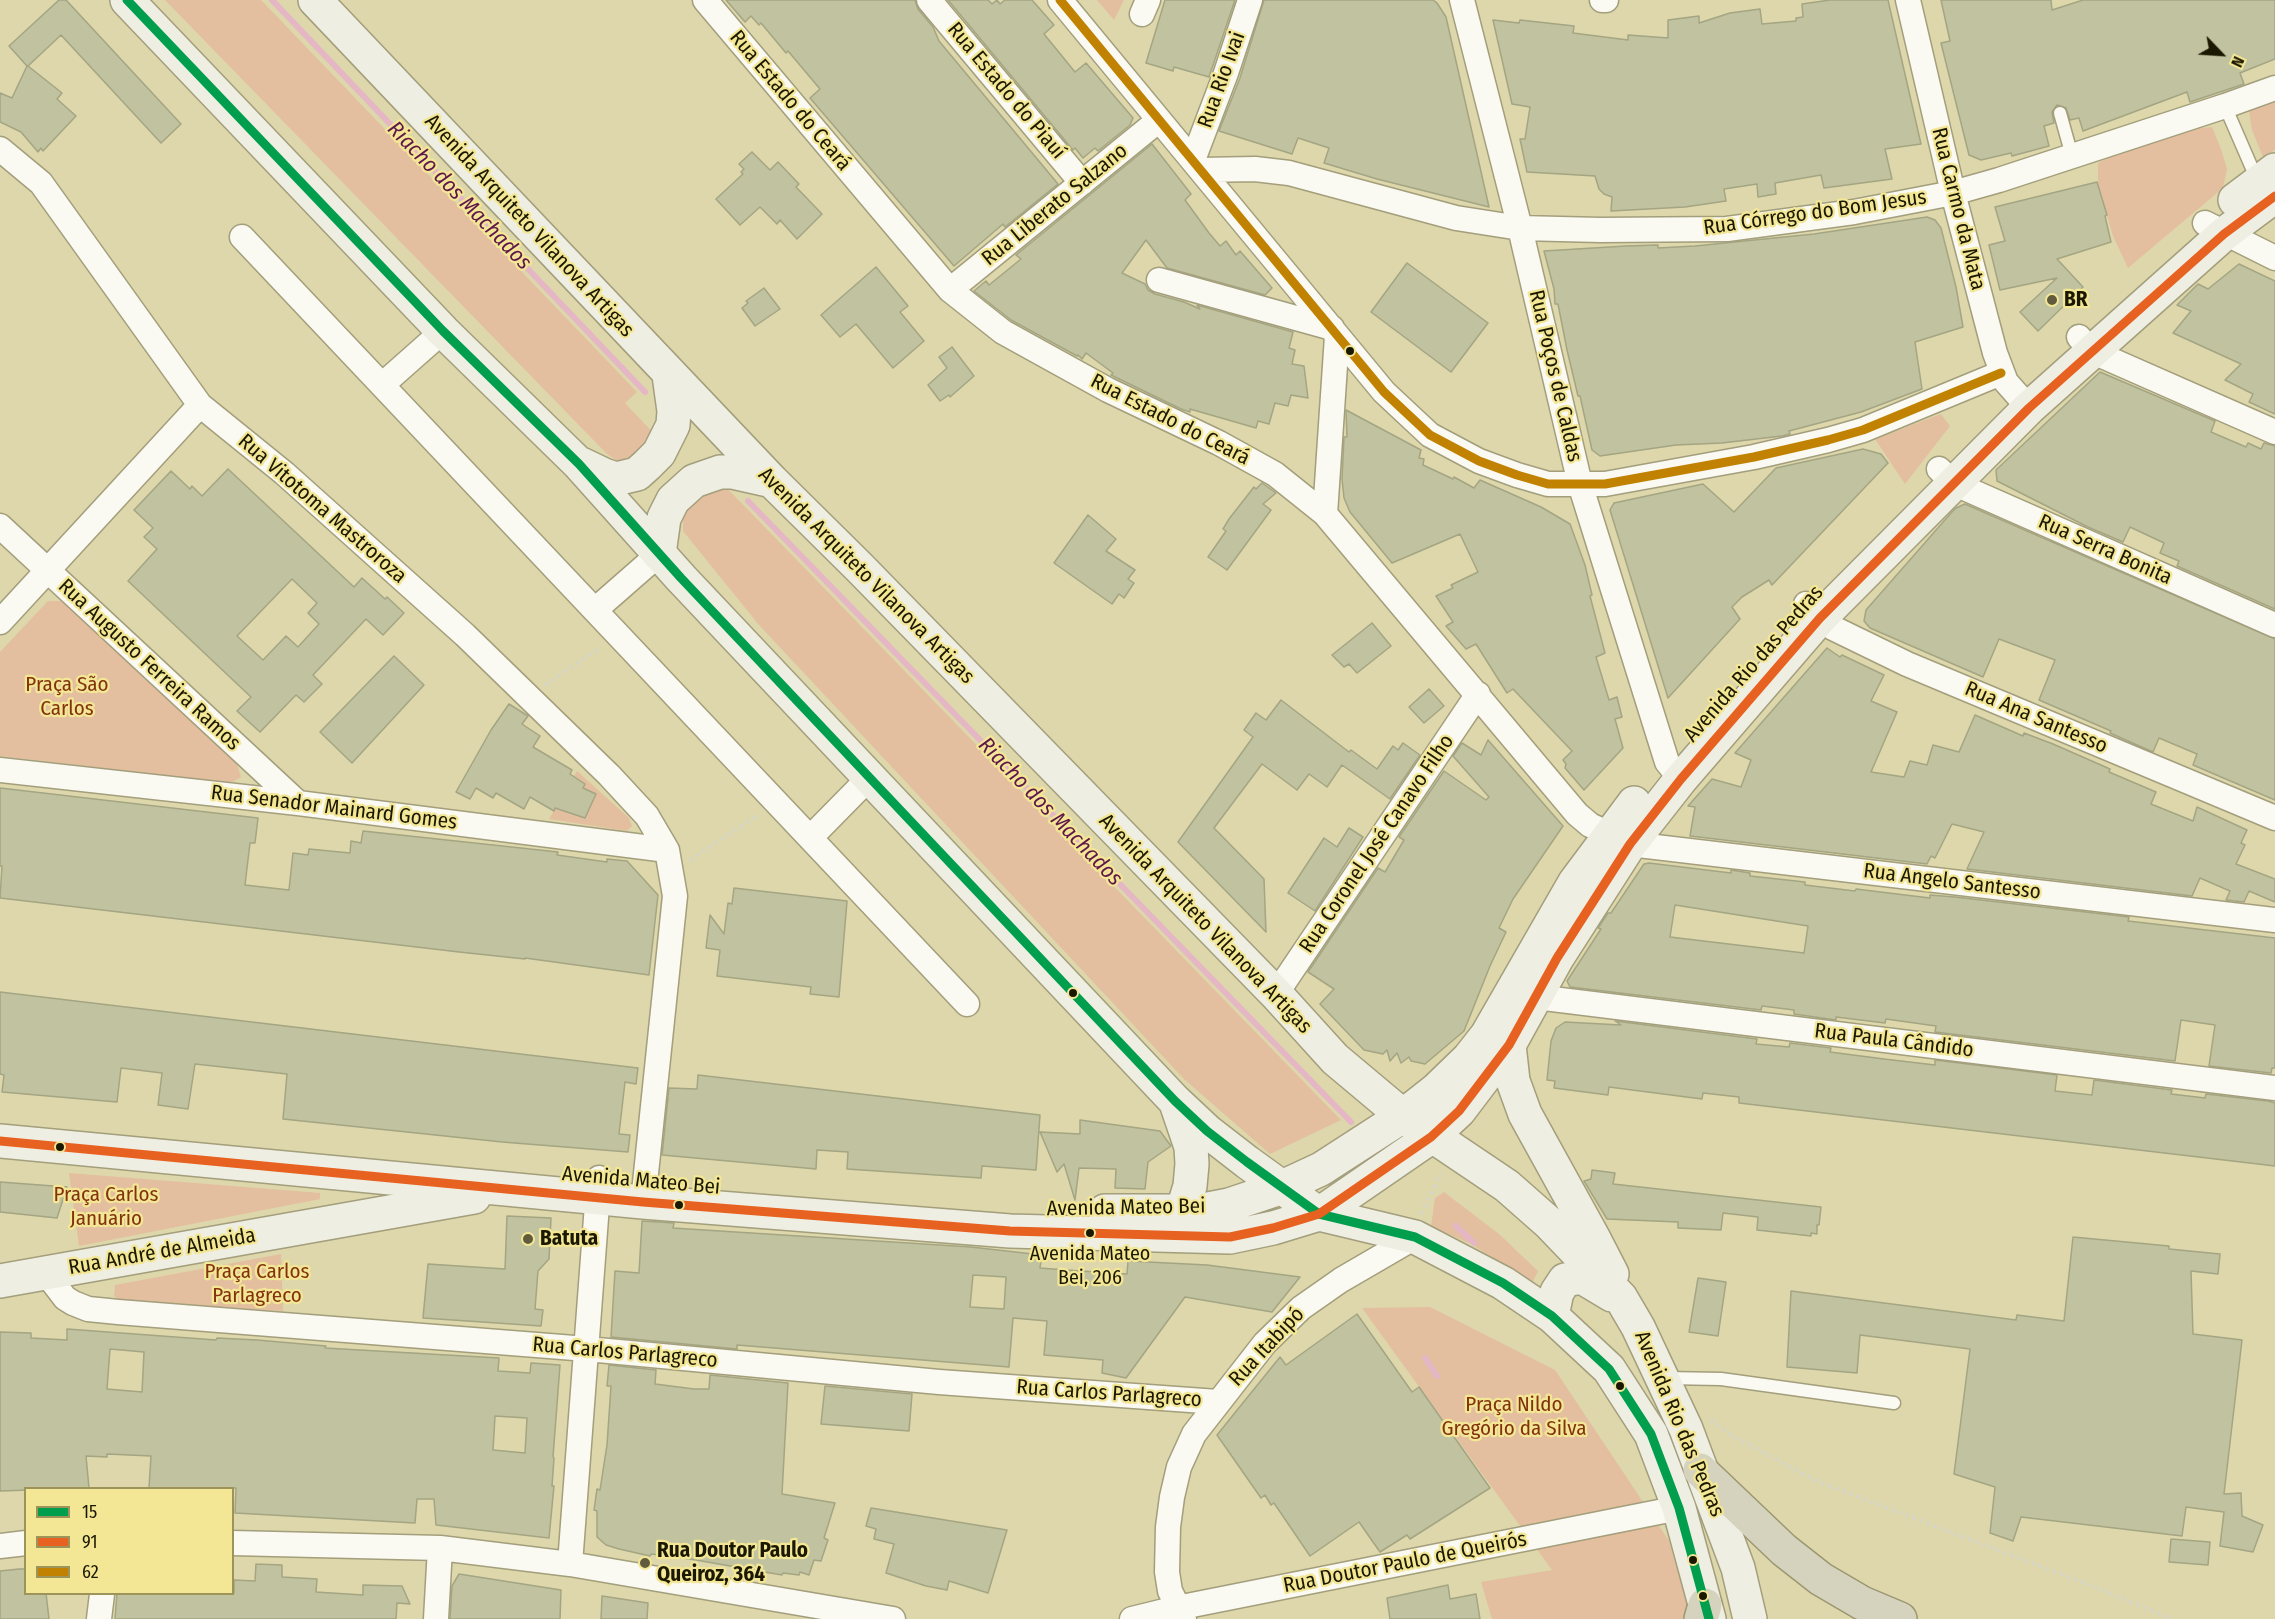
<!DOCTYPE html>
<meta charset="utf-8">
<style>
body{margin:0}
#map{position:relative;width:2275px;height:1619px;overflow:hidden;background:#ddd7ab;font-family:"Fira Sans Condensed",sans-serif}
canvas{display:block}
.legend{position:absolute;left:24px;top:1487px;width:210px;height:108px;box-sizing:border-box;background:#f3e795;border:2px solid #9d945a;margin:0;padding:8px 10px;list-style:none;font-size:18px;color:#1b1801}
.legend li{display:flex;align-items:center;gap:12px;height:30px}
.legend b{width:30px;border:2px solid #9d945a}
.north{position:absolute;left:2191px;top:24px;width:60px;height:60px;-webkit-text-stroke:4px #f3e795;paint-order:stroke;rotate:115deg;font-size:16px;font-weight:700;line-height:24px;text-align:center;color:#1b1801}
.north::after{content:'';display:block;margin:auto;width:21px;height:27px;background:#1b1801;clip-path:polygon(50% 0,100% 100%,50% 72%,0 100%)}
</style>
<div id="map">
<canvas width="2275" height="1619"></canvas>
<ul class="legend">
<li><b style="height:8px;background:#019f4d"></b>15</li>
<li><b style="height:8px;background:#e76120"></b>91</li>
<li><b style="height:8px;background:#c08200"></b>62</li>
</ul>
<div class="north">N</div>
</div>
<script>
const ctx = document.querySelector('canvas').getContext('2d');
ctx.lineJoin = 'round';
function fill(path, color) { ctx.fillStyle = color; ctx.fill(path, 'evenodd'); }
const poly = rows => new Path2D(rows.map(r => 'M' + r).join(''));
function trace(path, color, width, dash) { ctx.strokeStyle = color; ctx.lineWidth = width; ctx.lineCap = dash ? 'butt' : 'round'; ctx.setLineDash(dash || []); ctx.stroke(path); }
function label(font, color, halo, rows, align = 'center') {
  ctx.font = font + ' "Fira Sans Condensed",sans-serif'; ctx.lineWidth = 4.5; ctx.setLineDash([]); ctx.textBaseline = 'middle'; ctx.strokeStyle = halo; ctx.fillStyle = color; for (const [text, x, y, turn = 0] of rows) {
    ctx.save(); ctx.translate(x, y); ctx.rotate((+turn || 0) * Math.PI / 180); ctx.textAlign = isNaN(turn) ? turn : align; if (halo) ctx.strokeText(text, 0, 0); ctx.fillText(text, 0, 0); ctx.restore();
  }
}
const green = poly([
 [165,0,261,0,637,392,625,403,660,440,627,461,616,460,607,454],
 [1097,0,1124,0,1114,20],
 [2275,94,2275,150,2263,157,2252,130,2248,105],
 [2212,127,2221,149,2227,169,2223,188,2128,268,2113,236,2098,184,2098,163,2118,153,2184,130],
 [1941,414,1950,426,1905,484,1875,439],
 [719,480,1341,1120,1270,1154,1184,1079,759,625,683,531,683,511],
 [48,601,62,601,236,761,241,777,231,783,0,756,0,652],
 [577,771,629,818,632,826,627,831,549,819],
 [69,1173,320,1193,320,1199,79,1246],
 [1444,1192,1499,1234,1538,1271,1532,1283,1471,1244,1431,1226,1435,1198],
 [281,1254,283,1311,120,1301,114,1296,115,1285],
 [1430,1307,1555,1370,1669,1541,1692,1619,1492,1619,1481,1582,1552,1570,1362,1308]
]);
const stream = poly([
 [272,0,645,392],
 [748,501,1351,1122],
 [1456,1226,1474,1243],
 [1425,1358,1437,1376]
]);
const building = poly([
 [59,0,66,0,181,124,161,143,61,35,28,66,62,93,57,99,76,116,43,151,41,148,38,152,21,132,0,122,0,93,12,98,27,66,9,46,59,0],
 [726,0,915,0,918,9,933,27,939,41,1058,184,1005,227,1003,224,954,266,810,98,820,89,788,51,786,53,761,23,759,25,751,16,745,22,726,0],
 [948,0,988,0,992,4,997,0,1000,4,1005,0,1032,0,1054,25,1044,34,1075,72,1086,63,1133,118,1130,125,1098,151,1095,148,1083,158,1075,148,1073,150,948,0],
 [1165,0,1235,0,1209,77,1174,67,1173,71,1146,63,1165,0],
 [1264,0,1433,0,1437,3,1446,17,1489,207,1377,179,1324,163,1329,148,1298,138,1292,154,1219,131,1240,78,1264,0],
 [1830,0,1888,0,1921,144,1885,149,1892,179,1824,188,1821,175,1775,183,1776,194,1758,197,1757,184,1724,189,1726,201,1685,207,1611,211,1612,197,1604,194,1599,189,1595,176,1527,172,1520,139,1525,139,1530,107,1512,104,1493,20,1519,23,1520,20,1574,26,1573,33,1628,40,1628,35,1668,38,1668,20,1699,16,1699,23,1730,13,1760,9,1762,24,1796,21,1796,18,1803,17,1802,4,1830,0],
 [1941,0,2051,0,2052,10,2083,0,2275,0,2275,59,2240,73,2244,84,2190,102,2187,92,2083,131,2079,118,2070,120,2066,108,2057,105,2052,112,2054,123,2044,126,2049,146,2012,156,2011,153,1981,160,1969,155,1941,43,1950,41,1941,0],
 [1152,144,1191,194,1185,200,1209,233,1220,246,1226,241,1236,255,1240,251,1272,288,1265,295,1167,268,1146,240,1122,273,1145,284,1148,290,1155,294,1184,302,1200,309,1197,305,1293,332,1289,348,1295,350,1292,364,1304,366,1308,398,1291,395,1288,406,1275,403,1269,424,1258,421,1256,428,1190,409,1190,412,1181,409,1111,375,1113,373,1086,353,1082,359,1078,355,1077,356,1011,320,974,291,986,281,989,285,1021,259,1016,255,1152,144],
 [752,152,770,170,778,162,799,184,796,187,822,214,797,239,780,220,777,224,760,207,740,225,716,199,743,174,741,172,744,169,739,164,752,152],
 [2097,182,2107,215,2105,216,2111,242,2057,259,2083,287,2038,331,2020,312,2057,278,2000,290,1989,245,2005,241,1995,207,2097,182],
 [1927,217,1935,220,1941,228,1956,287,1963,327,1915,342,1922,389,1861,412,1789,431,1790,434,1782,436,1722,443,1676,445,1600,456,1592,450,1580,396,1578,396,1567,350,1558,304,1555,304,1554,289,1544,251,1626,246,1658,245,1658,248,1695,246,1814,234,1927,217],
 [1407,263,1488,323,1451,372,1371,312,1407,263],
 [2239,264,2275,281,2275,414,2249,402,2253,394,2225,380,2241,364,2173,333,2191,311,2177,305,2198,284,2208,289,2239,264],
 [876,267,908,306,900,312,924,341,893,368,856,324,840,337,821,315,876,267],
 [764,288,780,309,755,326,742,308,748,303,746,301,764,288],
 [952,347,974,376,950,397,949,395,940,401,928,385,947,368,939,357,952,347],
 [2100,372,2215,421,2211,432,2246,447,2248,443,2261,449,2264,443,2275,446,2275,609,2177,566,2179,561,2160,553,2164,543,2130,527,2123,542,2088,527,1997,481,1996,470,2100,372],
 [1346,410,1421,450,1419,458,1424,459,1423,465,1453,479,1454,477,1474,488,1480,480,1541,507,1570,524,1585,565,1592,595,1590,596,1605,653,1596,657,1609,700,1617,697,1622,717,1615,719,1623,748,1584,790,1565,768,1566,764,1563,760,1572,751,1513,689,1507,693,1476,644,1466,649,1446,626,1453,622,1436,596,1453,588,1451,585,1478,572,1460,534,1392,563,1350,512,1344,498,1342,479,1344,437,1347,437,1346,410],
 [1863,449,1881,454,1888,463,1772,585,1769,580,1742,597,1732,607,1740,619,1668,698,1610,510,1614,503,1703,484,1734,512,1776,468,1863,449],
 [228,469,354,587,362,578,385,599,387,597,404,613,383,635,366,619,313,675,322,684,304,702,296,695,260,732,237,711,251,697,128,581,157,549,144,537,153,528,134,510,171,471,190,489,192,486,202,496,228,469],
 [292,579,317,603,308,613,319,624,298,647,286,636,263,660,237,636,292,579],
 [1262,483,1276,493,1263,504,1271,510,1227,570,1208,557,1226,531,1223,529,1229,519,1254,487,1256,489,1262,483],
 [1965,504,2275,639,2275,800,2193,765,2197,754,2159,738,2153,752,2110,733,2111,731,2039,700,2055,660,1999,639,1983,677,1870,628,1864,621,1866,610,1951,513,1956,508,1965,504],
 [1088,515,1116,539,1106,551,1135,570,1128,579,1134,583,1124,598,1119,594,1112,604,1054,563,1088,515],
 [1372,623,1391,646,1357,673,1349,664,1344,667,1332,655,1372,623],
 [1827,648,1840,657,1842,655,1884,675,1871,701,1897,712,1871,772,1904,777,1910,761,1927,765,1933,745,1959,752,1975,715,2023,736,2024,733,2053,744,2110,769,2109,772,2156,792,2151,804,2193,821,2197,807,2247,830,2241,843,2245,845,2236,864,2275,879,2275,902,2249,891,2244,902,2226,900,2230,891,2200,878,2192,896,1967,869,1984,832,1952,824,1935,858,1931,856,1927,864,1690,836,1695,807,1688,806,1712,779,1741,787,1751,760,1735,753,1827,648],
 [394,656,424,685,352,763,320,732,394,656],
 [1429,689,1444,706,1424,723,1409,707,1429,689],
 [1281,700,1349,752,1351,750,1377,769,1393,746,1398,750,1403,743,1420,755,1390,799,1342,765,1327,787,1309,774,1297,790,1262,764,1214,828,1264,879,1266,932,1178,842,1253,737,1244,730,1256,713,1266,720,1281,700],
 [509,704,528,716,522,724,540,736,533,747,572,770,570,774,585,784,583,788,596,794,585,818,555,808,554,811,530,797,524,809,496,793,493,798,476,788,470,799,456,792,491,730,509,704],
 [1488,740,1563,826,1513,899,1499,928,1506,932,1490,966,1464,1031,1425,1064,1411,1061,1409,1057,1401,1063,1397,1053,1390,1061,1387,1050,1383,1054,1364,1050,1320,1004,1334,989,1308,972,1378,868,1385,872,1404,840,1399,837,1444,771,1486,800,1489,797,1453,756,1462,743,1481,755,1488,740],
 [0,788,258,818,255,843,250,843,245,885,289,890,293,853,308,855,309,849,350,853,351,841,361,843,363,831,558,852,557,855,607,862,607,859,627,861,658,895,649,975,525,958,525,959,459,952,0,898,2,866,0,866,0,788],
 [1349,828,1363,837,1315,911,1288,893,1324,838,1337,847,1349,828],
 [1649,863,1731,873,1731,870,1750,873,1750,876,1805,882,1805,885,1855,891,1856,889,1930,898,1930,895,1955,897,2129,917,2128,921,2275,938,2275,1068,2272,1068,2271,1073,2209,1066,2215,1025,2181,1020,2175,1061,1935,1032,1936,1026,1886,1019,1885,1023,1836,1017,1836,1020,1794,1014,1794,1010,1762,1006,1761,1010,1570,987,1567,981,1601,929,1598,928,1608,913,1611,913,1644,864,1649,863],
 [1675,905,1808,926,1804,953,1670,937,1675,905],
 [734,888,847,901,839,997,810,994,811,987,717,976,720,950,706,948,710,915,724,934,728,903,732,904,734,888],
 [0,992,638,1068,636,1084,625,1082,619,1134,630,1135,628,1152,502,1142,283,1119,287,1074,195,1064,188,1109,158,1105,162,1073,121,1068,117,1102,2,1092,4,1075,0,1074,0,992],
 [1615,1021,1757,1039,1756,1044,1789,1047,1790,1043,1831,1048,1830,1052,1884,1059,1935,1065,1935,1060,2057,1075,2055,1091,2092,1095,2094,1080,2172,1090,2171,1094,2205,1098,2206,1094,2268,1101,2275,1103,2275,1166,1739,1103,1739,1097,1703,1093,1702,1099,1609,1087,1608,1095,1554,1088,1555,1081,1547,1080,1551,1041,1556,1028,1565,1022,1621,1025,1615,1021],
 [698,1075,1040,1115,1036,1170,982,1166,981,1178,847,1169,848,1152,817,1150,816,1169,662,1155,669,1088,697,1089,698,1075],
 [1080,1120,1160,1131,1171,1146,1148,1162,1145,1189,1115,1188,1116,1169,1079,1168,1075,1200,1064,1164,1057,1172,1040,1132,1080,1134,1080,1120],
 [1592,1170,1615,1173,1613,1184,1821,1207,1819,1225,1817,1225,1817,1234,1811,1233,1811,1236,1757,1230,1758,1217,1723,1213,1721,1230,1678,1228,1678,1222,1607,1219,1584,1181,1591,1179,1592,1170],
 [0,1182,67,1187,57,1218,0,1212,0,1182],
 [507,1216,551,1218,549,1259,538,1271,535,1309,543,1310,541,1326,423,1318,428,1264,505,1269,507,1216],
 [642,1221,674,1223,673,1228,971,1247,1042,1255,1040,1268,1066,1270,1127,1274,1128,1261,1207,1265,1300,1277,1272,1312,1185,1297,1126,1378,1102,1373,1103,1360,1044,1355,1047,1321,1013,1318,1009,1367,737,1345,737,1349,611,1337,615,1271,639,1273,642,1221],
 [973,1275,1006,1277,1004,1309,970,1307,973,1275],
 [2073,1237,2169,1246,2169,1249,2220,1254,2218,1274,2191,1271,2193,1334,2242,1340,2224,1494,2241,1493,2242,1516,2263,1525,2253,1552,2220,1546,2224,1512,2186,1507,2182,1536,2021,1517,2013,1541,1990,1533,1995,1487,1954,1474,1970,1349,1860,1335,1857,1373,1787,1367,1791,1291,2016,1320,2017,1315,2064,1321,2073,1237],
 [1698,1278,1726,1282,1718,1336,1689,1332,1698,1278],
 [1357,1314,1412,1392,1419,1387,1490,1488,1410,1539,1407,1535,1380,1552,1359,1522,1310,1556,1274,1503,1271,1505,1265,1495,1261,1498,1217,1435,1280,1357,1286,1365,1357,1314],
 [67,1329,216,1340,217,1338,257,1340,326,1346,325,1348,499,1358,498,1371,530,1373,531,1363,560,1365,553,1457,554,1458,552,1486,554,1486,549,1538,436,1525,434,1499,417,1499,415,1523,235,1513,236,1488,149,1488,151,1456,107,1454,107,1457,86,1456,89,1488,0,1491,0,1332,31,1333,31,1338,67,1340,67,1329],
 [110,1349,144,1352,142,1392,107,1389,110,1349],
 [495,1416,527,1418,525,1453,493,1450,495,1416],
 [609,1365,656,1370,655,1384,694,1389,709,1389,710,1375,788,1383,782,1494,835,1503,824,1538,828,1540,821,1561,814,1560,809,1575,800,1572,799,1575,783,1573,782,1575,690,1559,651,1554,650,1556,619,1549,606,1545,597,1537,597,1511,594,1510,597,1489,600,1490,607,1445,611,1386,607,1386,609,1365],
 [825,1386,912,1394,909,1431,821,1424,825,1386],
 [871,1508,1007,1530,988,1593,949,1581,947,1590,926,1586,886,1573,894,1544,874,1539,876,1529,866,1526,871,1508],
 [2171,1539,2210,1542,2208,1565,2169,1562,2171,1539],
 [256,1564,282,1565,282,1577,317,1579,316,1592,363,1595,363,1585,402,1586,410,1604,397,1603,396,1619,115,1619,117,1593,234,1593,234,1580,255,1581,256,1564],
 [19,1569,26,1569,26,1593,46,1593,49,1619,0,1619,0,1571,19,1569],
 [459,1574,561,1590,560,1619,450,1619,452,1586,459,1574],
 [1448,1585,1450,1599,1476,1594,1480,1619,1390,1619,1387,1598,1448,1585],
 [602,1596,648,1603,647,1619,601,1619,602,1596]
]);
const path = poly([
 [545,685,601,647],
 [690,860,759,815],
 [1421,1214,1442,1173],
 [1711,1420,1731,1435,1814,1480,2095,1587,2172,1619]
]);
const lane = poly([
 [2225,106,2258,182],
 [2060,113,2072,156],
 [1666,1378,1721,1379,1894,1403]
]);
const street = poly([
 [705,0,950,290,1003,332,1108,390,1219,443,1275,474,1325,514,1577,814,1590,825,1630,844,2275,920],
 [929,0,1082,183],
 [1060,0,1384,392,1430,435,1479,461,1517,475,1548,484,1605,484,1754,457,1828,440,1863,430,2001,373],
 [1462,0,1520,228,1580,484,1667,762,1681,779],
 [1602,0,1606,0],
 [1908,0,1953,193,1995,353,2006,382,2029,408],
 [1142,14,1148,0],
 [0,149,41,183,200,405,284,473,465,635,609,775,647,816,667,850,675,896,643,1202],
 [1193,160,1226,73,1250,0],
 [1201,170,1255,169,1289,173,1456,218,1520,228,1600,230,1727,229,1854,212,1953,193,1999,180,2225,106,2275,88],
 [2205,223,2275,258],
 [242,237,967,1004],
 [1159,280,1332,328],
 [950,290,1159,120],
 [2079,337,2091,351,2275,432],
 [382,385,443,331],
 [1939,469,1953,483,2275,625],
 [1325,514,1337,336],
 [0,526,298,803],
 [1806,604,1833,628,1907,664,2275,818],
 [595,610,659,554],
 [0,622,200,405],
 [0,770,298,803,667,850],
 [810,838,869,778],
 [1522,991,1536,997,2275,1088],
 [1276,994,1478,694],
 [46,1273,65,1298,73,1303,88,1309,118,1312,587,1349,939,1382,1218,1402],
 [232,1543,440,1548,570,1564,893,1619],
 [0,1546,26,1543],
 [570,1564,599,1178],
 [99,1619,102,1594],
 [436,1619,440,1548],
 [1132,1619,1177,1608,1679,1508],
 [1184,1619,1170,1591,1167,1572,1168,1527,1172,1497,1179,1467,1194,1434,1265,1343,1301,1308,1341,1280,1415,1237]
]);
const secondary = poly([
 [127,0,443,331,579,464,681,578,1175,1101,1207,1131,1247,1162,1319,1214,1415,1237,1503,1283,1552,1316,1609,1369,1651,1434,1679,1508,1709,1619],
 [315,0,772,481,860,568,1276,994,1335,1059,1403,1116,1507,1186,1549,1223,1621,1298,1638,1327,1686,1429,1738,1568,1750,1619],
 [2235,200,2275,170],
 [581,464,604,475,616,479,637,474,647,465,659,453,673,425,674,411,669,375],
 [659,554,664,518,673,500,694,481,720,472,732,472,772,481],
 [1509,1045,1513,1081,1525,1114,1594,1239,1612,1274],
 [1177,1106,1191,1147,1192,1164,1190,1186,1182,1212],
 [0,1141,643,1202,1010,1231,1230,1237,1273,1228,1319,1214,1431,1137,1459,1111,1509,1045,1557,958,1630,844,1681,779,1820,618,2029,408,2224,234,2275,196],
 [1105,1211,1198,1211,1229,1205,1280,1188,1321,1169,1403,1116,1436,1090,1469,1058,1487,1035,1575,882,1634,803],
 [0,1281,474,1197],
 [1552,1316,1557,1292,1565,1280,1582,1277,1612,1295]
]);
const highway = poly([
 [1700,1470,1784,1550,1821,1579,1862,1603,1900,1619],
 [1701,1619,1705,1605]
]);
const bus1 = poly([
 [127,0,443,331,579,464,681,578,1175,1101,1207,1131,1247,1162,1319,1214,1415,1237,1503,1283,1552,1316,1609,1369,1651,1434,1679,1508,1709,1619]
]);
const bus2 = poly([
 [0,1141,643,1202,1010,1231,1230,1237,1273,1228,1319,1214,1431,1137,1459,1111,1509,1045,1557,958,1630,844,1681,779,1820,618,2029,408,2224,234,2275,196]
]);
const bus3 = poly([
 [1060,0,1384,392,1430,435,1479,461,1517,475,1548,484,1605,484,1754,457,1828,440,1863,430,2001,373]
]);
const markers = [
 [2052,300,6,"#5f5b3c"],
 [1350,351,5,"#1b1801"],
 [1073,993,5,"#1b1801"],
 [60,1147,5,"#1b1801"],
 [679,1205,5,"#1b1801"],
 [1090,1233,5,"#1b1801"],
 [528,1239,6,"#5f5b3c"],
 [1620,1386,5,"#1b1801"],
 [1693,1560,5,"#1b1801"],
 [645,1563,6,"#5f5b3c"],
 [1703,1596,5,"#1b1801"]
];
const busNames = [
 ["Avenida Mateo",1090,1254],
 ["Bei, 206",1090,1278]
];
const streetNames = [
 ["Rua Rio Ivai",1222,80,-70],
 ["Rua Estado do Piauí",1006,91,50],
 ["Rua Estado do Ceará",790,101,50],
 ["Rua Liberato Salzano",1055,205,-39],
 ["Rua Carmo da Mata",1958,209,76],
 ["Rua Córrego do Bom Jesus",1815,213,-8],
 ["Avenida Arquiteto Vilanova Artigas",529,226,47],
 ["Rua Poços de Caldas",1555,376,77],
 ["Rua Estado do Ceará",1170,420,27],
 ["Rua Vitotoma Mastroroza",322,509,41],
 ["Rua Serra Bonita",2105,550,24],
 ["Avenida Arquiteto Vilanova Artigas",866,576,45],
 ["Avenida Rio das Pedras",1754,664,-49],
 ["Rua Augusto Ferreira Ramos",149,665,43],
 ["Rua Ana Santesso",2036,718,23],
 ["Rua Senador Mainard Gomes",334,808,7],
 ["Rua Coronel José Canavo Filho",1377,844,-56],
 ["Rua Angelo Santesso",1952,882,7],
 ["Avenida Arquiteto Vilanova Artigas",1205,924,46],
 ["Rua Paula Cândido",1894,1041,7],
 ["Avenida Mateo Bei",641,1181,5],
 ["Avenida Mateo Bei",1126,1208,-1],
 ["Rua André de Almeida",162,1252,-10],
 ["Rua Itabipó",1267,1347,-47],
 ["Rua Carlos Parlagreco",625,1353,5],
 ["Rua Carlos Parlagreco",1109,1394,4],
 ["Avenida Rio das Pedras",1679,1424,67],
 ["Rua Doutor Paulo de Queirós",1405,1563,-11]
];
const poiNames = [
 ["BR",2064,300],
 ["Batuta",540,1239],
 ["Rua Doutor Paulo",657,1551],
 ["Queiroz, 364",657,1575]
];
const parkNames = [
 ["Praça São",67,685],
 ["Carlos",67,709],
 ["Praça Carlos",106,1195],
 ["Januário",106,1219],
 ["Praça Carlos",257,1272],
 ["Parlagreco",257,1296],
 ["Praça Nildo",1514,1405],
 ["Gregório da Silva",1514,1429]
];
const waterNames = [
 ["Riacho dos Machados",459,196,46],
 ["Riacho dos Machados",1050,812,46]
];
fill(green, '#e3bf9f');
trace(stream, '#e5b7c5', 6);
fill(building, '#c1c2a0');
trace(building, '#a4a582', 1.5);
trace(lane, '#a39e7b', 15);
trace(street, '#a39e7b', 27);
trace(secondary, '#a39e7b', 36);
trace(highway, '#9c9771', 36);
trace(path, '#d6d4c5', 4, [3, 4.5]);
trace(lane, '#faf9f2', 12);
trace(street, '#faf9f2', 24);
trace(secondary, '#efeee3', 33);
trace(highway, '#d5d3bd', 33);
trace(bus1, '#019f4d', 9);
trace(bus2, '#e76120', 9);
trace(bus3, '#c08200', 9);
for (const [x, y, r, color] of markers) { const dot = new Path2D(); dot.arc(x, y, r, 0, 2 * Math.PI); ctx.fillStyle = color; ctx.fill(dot); trace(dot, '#f3e795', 2); }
label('20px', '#1b1801', '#f3e795', busNames);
label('21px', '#1b1801', '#f3e795', streetNames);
label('bold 21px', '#1b1801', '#f3e795', poiNames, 'left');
label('21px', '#83320f', '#f3e795', parkNames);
label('italic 22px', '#5f174b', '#f3e795', waterNames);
</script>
